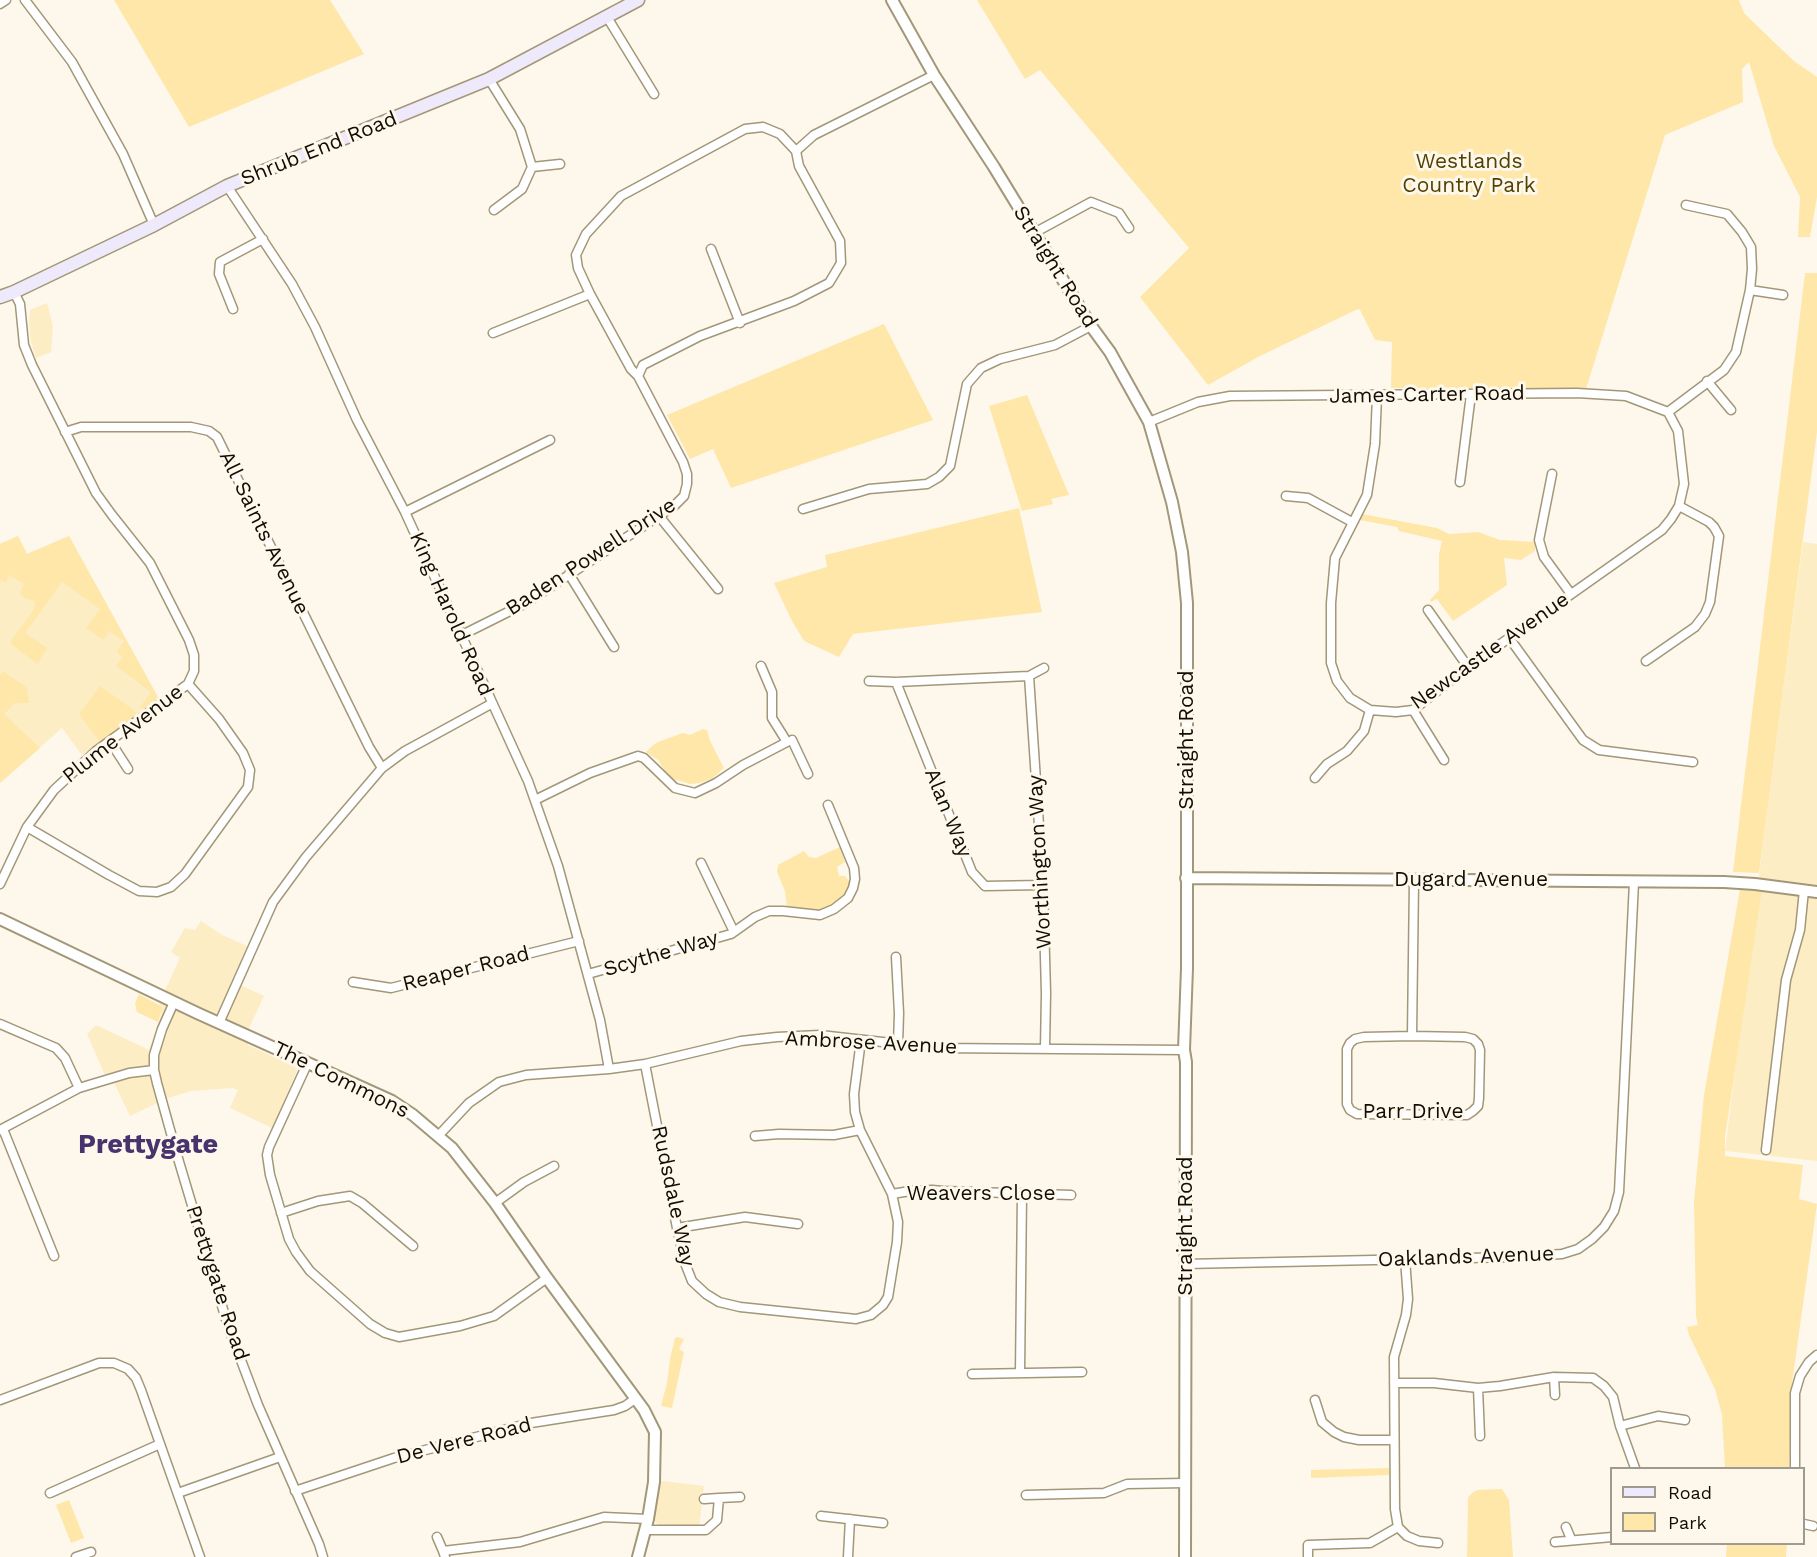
<!DOCTYPE html>
<style>
body{margin:0}
#map{position:relative;width:1817px;height:1557px;overflow:hidden;background:#fdf8eb;font-family:"Work Sans",sans-serif}
canvas{display:block}
.legend{position:absolute;left:1610px;top:1467px;width:195px;height:78px;box-sizing:border-box;background:#fdf8eb;border:2px solid #9f9a8e;margin:0;padding:8px 10px;list-style:none;font-size:18px;color:#110d03}
.legend li{display:flex;align-items:center;gap:12px;height:30px}
.legend b{width:30px;border:2px solid #9f9a8e}
</style>
<div id="map">
<canvas width="1817" height="1557"></canvas>
<ul class="legend">
<li><b style="height:8px;background:#efe9fc"></b>Road</li>
<li><b style="height:16px;background:#fee7a9"></b>Park</li>
</ul>
</div>
<script>
const ctx = document.querySelector('canvas').getContext('2d');
ctx.lineJoin = 'round';
function fill(path, color) { ctx.fillStyle = color; ctx.fill(path, 'evenodd'); }
const poly = rows => new Path2D(rows.map(r => 'M' + r).join(''));
function trace(path, color, width, dash) { ctx.strokeStyle = color; ctx.lineWidth = width; ctx.lineCap = dash ? 'butt' : 'round'; ctx.setLineDash(dash || []); ctx.stroke(path); }
function label(font, color, halo, rows, align = 'center') {
  ctx.font = font + ' "Work Sans",sans-serif'; ctx.lineWidth = 6; ctx.setLineDash([]); ctx.textBaseline = 'middle'; ctx.strokeStyle = halo; ctx.fillStyle = color; for (const [text, x, y, turn = 0] of rows) {
    ctx.save(); ctx.translate(x, y); ctx.rotate((+turn || 0) * Math.PI / 180); ctx.textAlign = isNaN(turn) ? turn : align; if (halo) ctx.strokeText(text, 0, 0); ctx.fillText(text, 0, 0); ctx.restore();
  }
}
const built = poly([
 [47,303,53,326,51,352,36,358,31,342,29,324,30,310],
 [18,536,27,554,69,536,159,699,82,755,62,728,0,783,0,544],
 [1803,542,1817,544,1817,1161,1725,1151,1768,804],
 [201,921,222,935,247,946,232,981,264,996,249,1028,248,1045,295,1067,297,1071,272,1128,230,1108,238,1090,233,1088,191,1091,168,1098,130,1116,114,1083,104,1073,87,1034,96,1025,149,1050,161,1015,161,1006,159,1003,180,958,171,952,185,928,195,930],
 [663,1481,704,1486,699,1528,665,1529,653,1520,659,1483]
]);
const green = poly([
 [114,0,330,0,364,54,189,127],
 [977,0,1739,0,1744,13,1778,46,1794,61,1817,77,1817,197,1810,237,1798,237,1800,197,1774,146,1749,62,1742,69,1743,102,1665,135,1586,389,1391,388,1392,342,1375,340,1360,310,1358,309,1260,356,1208,385,1140,297,1189,248,1040,70,1025,79],
 [1805,273,1817,273,1817,432,1759,873,1733,872],
 [884,324,933,420,731,488,713,449,690,459,667,415],
 [1027,395,1069,495,1051,499,1053,504,1022,511,989,406],
 [1019,508,1042,612,853,634,839,657,804,641,792,621,774,583,827,567,825,555],
 [1362,514,1437,528,1449,534,1478,532,1500,540,1535,542,1535,551,1521,560,1504,558,1507,585,1453,621,1437,599,1431,602,1430,600,1439,590,1439,554,1442,541,1399,531,1397,527,1360,520],
 [18,536,27,554,69,536,159,699,143,710,140,707,151,692,116,666,123,657,117,652,124,641,109,631,103,640,86,628,100,609,62,582,25,633,47,648,38,664,12,645,11,641,33,611,35,604,33,600,25,599,20,592,24,584,9,575,6,583,0,580,0,544],
 [3,671,27,688,29,703,15,703,4,714,40,748,0,783,0,676],
 [100,686,134,710,137,715,100,742,79,714],
 [703,729,707,730,710,741,724,768,713,778,700,783,690,784,673,779,667,774,658,760,646,752,653,745,658,742,683,733,690,735],
 [840,847,845,862,837,867,839,876,845,876,850,882,849,888,844,896,836,904,820,911,787,907,785,891,777,872,778,865,804,851,809,857,816,858],
 [1740,889,1762,889,1725,1137,1725,1156,1803,1165,1799,1199,1817,1204,1792,1383,1789,1468,1725,1468,1722,1415,1715,1389,1689,1335,1687,1327,1698,1325,1696,1316,1694,1202,1704,1095],
 [139,994,161,1006,162,1009,158,1022,137,1012,135,1004],
 [677,1337,684,1339,679,1349,684,1352,672,1408,661,1406,667,1383,670,1359,675,1338],
 [1389,1468,1389,1475,1311,1478,1311,1470],
 [1502,1489,1509,1500,1513,1557,1467,1557,1468,1499,1469,1496,1475,1491,1479,1490],
 [69,1500,84,1538,71,1543,56,1505],
 [1727,1544,1787,1544,1786,1557,1726,1557]
]);
const minor = poly([
 [25,0,72,62,123,154,154,225],
 [0,4,6,0],
 [607,17,654,94],
 [489,79,520,129,532,167,522,189,494,210],
 [532,167,560,164],
 [227,186,292,284,315,327,357,420,405,512,528,781,558,866,600,1020,609,1069],
 [1034,233,1091,202,1119,213,1129,228],
 [711,249,740,323],
 [1750,290,1783,295],
 [233,309,219,274,220,262,263,239],
 [493,333,590,294],
 [638,376,631,369,590,294,578,268,576,255,586,234,621,196,745,129,763,127,780,134,796,151],
 [1707,381,1731,410],
 [1668,412,1724,370,1736,352,1750,290,1752,269,1751,247,1742,232,1727,214,1686,205],
 [1149,422,1198,402,1230,396,1577,393,1626,396,1668,412,1678,431,1684,484,1679,506,1671,519,1662,530,1468,667,1413,710,1396,712,1370,710,1350,698,1337,681,1331,663,1331,603,1335,558,1367,495,1375,444,1377,396],
 [65,432,81,427,191,427,209,431,217,437,369,747,382,768],
 [1552,474,1539,540,1544,557,1571,594],
 [1460,482,1471,394],
 [1286,496,1308,498,1352,522],
 [803,509,869,489,927,484,939,477,950,466,967,384,981,368,1000,359,1055,345,1091,326],
 [405,512,550,440],
 [659,516,718,589],
 [569,574,614,647],
 [1428,610,1468,667],
 [462,635,526,603,659,516,674,506,684,496,687,484,687,474,683,462,638,376,643,365,700,336,794,301,829,283,841,263,840,241,799,166,796,151,814,135,934,75],
 [1510,639,1583,740,1599,750,1693,762],
 [1646,661,1695,627,1705,614,1710,602,1719,536,1714,527,1709,522,1679,506],
 [1029,676,1043,885,1046,993,1045,1049],
 [869,681,896,682,1029,676,1044,668],
 [896,682,972,872,985,886,1043,885],
 [1413,710,1444,760],
 [792,740,808,774],
 [110,741,128,769],
 [1315,778,1327,764,1347,751,1364,731,1370,710],
 [535,800,590,773,638,756,644,758,675,788,695,793,716,783,743,765,787,742,772,718,772,692,761,666],
 [27,827,109,875,139,891,157,892,171,887,185,874,248,787,250,770,243,753,219,719,188,684],
 [701,863,734,932],
 [0,884,27,827,54,790,96,751,188,684,194,671,194,655,189,640,150,563,112,515,96,493,32,365,24,345,20,304,14,292],
 [896,957,899,1013,898,1045],
 [588,974,731,934,755,917,769,911,783,911,820,915,834,909,848,898,853,888,855,879,854,868,828,805],
 [353,982,391,988,579,941],
 [174,1002,162,1029,154,1055,154,1070,157,1083,177,1155,228,1326,258,1405,319,1544,323,1557],
 [219,1023,273,902,306,857,382,768,405,751,491,704],
 [0,1024,56,1048,65,1058,79,1088],
 [1412,1036,1364,1037,1355,1039,1350,1043,1347,1049,1347,1104,1350,1110,1357,1114,1467,1115,1473,1111,1478,1106,1479,1098,1480,1050,1478,1044,1473,1039,1465,1037,1412,1036,1414,880],
 [308,1062,269,1147,267,1155,270,1175,289,1239,296,1252,310,1271,370,1324,385,1333,399,1337,460,1326,494,1316,547,1278],
 [645,1064,677,1228,685,1263,692,1281,706,1294,719,1302,740,1307,856,1319,871,1315,883,1305,888,1297,897,1242,898,1222,892,1194,860,1130,855,1112,854,1094,861,1040],
 [3,1129,54,1256],
 [0,1130,79,1088,129,1073,154,1070],
 [439,1135,469,1103,499,1082,526,1075,609,1069,645,1064,741,1041,777,1037,820,1035,936,1048,1184,1050],
 [755,1136,779,1134,834,1135,860,1130],
 [1766,1150,1786,980,1800,930,1804,890],
 [892,1194,910,1191,932,1190,943,1191,1071,1195],
 [495,1203,524,1182,554,1166],
 [281,1213,318,1201,350,1196,362,1203,413,1246],
 [677,1228,745,1217,798,1224],
 [1185,1264,1515,1257,1562,1254,1578,1249,1592,1239,1604,1227,1614,1211,1619,1192,1634,882],
 [1020,1373,1022,1193],
 [972,1374,1082,1372],
 [1554,1377,1555,1395],
 [1394,1383,1434,1383,1478,1388,1500,1386,1554,1377,1593,1378,1604,1386,1613,1397,1620,1426,1635,1468],
 [1478,1388,1480,1436],
 [0,1400,99,1363,114,1363,128,1369,136,1378,141,1390,200,1557],
 [1315,1400,1322,1422,1334,1432,1344,1437,1359,1440,1394,1440],
 [1620,1426,1658,1416,1685,1420],
 [1795,1468,1795,1393,1800,1376,1809,1362,1817,1355],
 [295,1491,394,1458,531,1423,614,1410,625,1406,635,1399],
 [50,1493,160,1444],
 [178,1493,280,1457],
 [1026,1495,1104,1493,1127,1484,1185,1483],
 [704,1499,719,1498],
 [821,1516,883,1523],
 [1804,1524,1813,1526],
 [1398,1527,1407,1536,1419,1541,1438,1543],
 [1566,1527,1571,1539],
 [645,1530,706,1530,717,1520,719,1498,740,1497],
 [437,1537,443,1551],
 [1555,1542,1612,1537],
 [76,1557,91,1552],
 [445,1557,443,1551,520,1542,604,1517,648,1519],
 [848,1557,850,1519],
 [1308,1557,1308,1545,1370,1543,1398,1527,1395,1509,1394,1357,1406,1315,1408,1299,1405,1259]
]);
const tertiary = poly([
 [892,0,934,75,994,167,1091,326,1110,352,1149,422,1172,502,1182,552,1187,603,1187,968,1184,1050,1186,1062,1185,1557],
 [1186,878,1724,882,1755,884,1817,892],
 [0,919,197,1013,392,1101,413,1115,452,1148,495,1203,547,1278,644,1410,655,1432,654,1482,648,1519,638,1557]
]);
const secondary = poly([
 [0,297,14,292,154,225,227,186,489,79,638,0]
]);
const streetNames = [
 ["Shrub End Road",319,149,-22],
 ["Straight Road",1055,267,58],
 ["James Carter Road",1427,395,-1],
 ["All Saints Avenue",264,533,64],
 ["Baden Powell Drive",591,557,-33],
 ["King Harold Road",451,614,66],
 ["Newcastle Avenue",1490,651,-35],
 ["Plume Avenue",123,734,-38],
 ["Straight Road",1187,740,-90],
 ["Alan Way",948,813,68],
 ["Worthington Way",1040,862,-93],
 ["Dugard Avenue",1471,880],
 ["Scythe Way",661,954,-16],
 ["Reaper Road",466,969,-14],
 ["Ambrose Avenue",871,1043,3],
 ["The Commons",341,1080,26],
 ["Parr Drive",1413,1112],
 ["Weavers Close",981,1194],
 ["Rudsdale Way",673,1196,78],
 ["Straight Road",1186,1226,-90],
 ["Oaklands Avenue",1466,1257,-2],
 ["Prettygate Road",217,1283,72],
 ["De Vere Road",464,1441,-14]
];
const parkNames = [
 ["Westlands",1469,162],
 ["Country Park",1469,186]
];
const districtNames = [
 ["Prettygate",148,1145]
];
fill(built, '#fcedc4');
fill(green, '#fee7a9');
trace(minor, '#a29778', 11);
trace(tertiary, '#a29778', 14);
trace(secondary, '#a29778', 15);
trace(minor, '#fff', 8);
trace(tertiary, '#fff', 10);
trace(secondary, '#efe9fc', 12);
label('21px', '#110d03', '#fdf8eb', streetNames);
label('21px', '#534100', '#fdf8eb', parkNames);
label('bold 27px', '#49336e', '#fdf8eb', districtNames);
</script>
